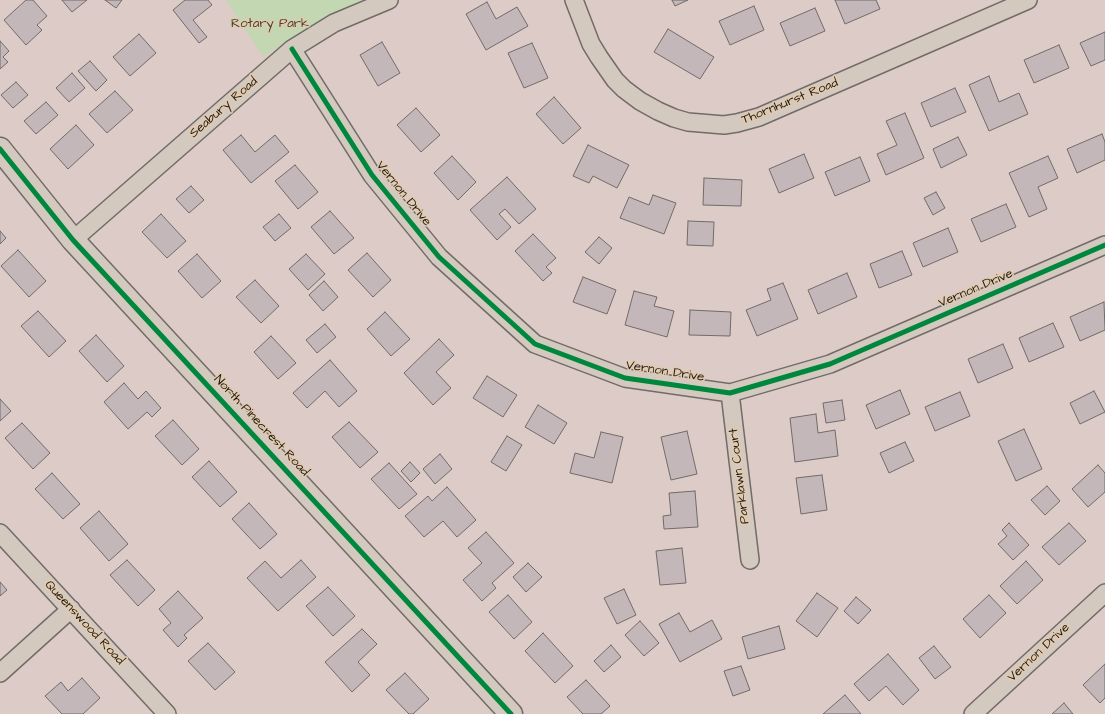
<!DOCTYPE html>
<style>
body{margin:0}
canvas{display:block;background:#dccbc6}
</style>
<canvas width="1105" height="714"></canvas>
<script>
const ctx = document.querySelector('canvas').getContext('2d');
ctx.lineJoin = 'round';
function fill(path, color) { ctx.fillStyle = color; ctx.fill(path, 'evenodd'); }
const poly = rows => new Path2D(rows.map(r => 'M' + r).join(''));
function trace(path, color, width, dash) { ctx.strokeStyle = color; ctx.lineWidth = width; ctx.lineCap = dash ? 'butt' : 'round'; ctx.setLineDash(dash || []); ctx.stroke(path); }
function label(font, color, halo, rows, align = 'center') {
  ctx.font = font + ' "Architects Daughter",sans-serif'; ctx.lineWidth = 3; ctx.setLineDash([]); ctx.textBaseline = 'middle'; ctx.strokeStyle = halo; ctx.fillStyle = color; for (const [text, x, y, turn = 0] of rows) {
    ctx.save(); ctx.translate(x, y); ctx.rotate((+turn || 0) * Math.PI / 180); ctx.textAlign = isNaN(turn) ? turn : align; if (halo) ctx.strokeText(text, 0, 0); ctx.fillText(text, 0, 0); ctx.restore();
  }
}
const green = poly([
 [226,0,363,0,338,11,300,32,263,57]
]);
const building = poly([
 [26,0,33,0,47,16,37,25,42,30,26,45,4,20,26,0],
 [62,0,87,0,72,12,62,0],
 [105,0,122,0,116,8,105,0],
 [185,0,208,0,212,5,193,20,207,37,199,43,173,10,185,0],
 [672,0,688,0,675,6,672,0],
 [835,0,876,0,880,9,845,24,835,0],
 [487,2,496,19,517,7,528,26,486,50,466,14,487,2],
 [754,6,764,30,730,45,719,21,754,6],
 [815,8,825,31,790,46,780,23,815,8],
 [668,29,714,57,700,79,654,52,668,29],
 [1105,32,1105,60,1091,66,1080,43,1105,32],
 [139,34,156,53,130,76,113,57,139,34],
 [0,41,9,51,3,57,8,62,0,69,0,41],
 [382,42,400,73,378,86,360,55,382,42],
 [532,43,548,78,524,88,508,53,532,43],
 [1059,45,1069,68,1034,83,1024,60,1059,45],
 [90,61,107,80,96,91,78,71,90,61],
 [72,73,85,88,69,102,56,88,72,73],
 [989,76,999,102,1019,93,1028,114,989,131,969,85,989,76],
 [16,82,28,95,13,108,1,95,16,82],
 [955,88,966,112,931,127,921,103,955,88],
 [115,91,133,110,107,133,89,114,115,91],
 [554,97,581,128,563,144,536,114,554,97],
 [46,102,58,115,36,134,24,121,46,102],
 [416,108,440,135,421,152,397,125,416,108],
 [905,113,924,158,886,175,877,154,897,145,886,121,905,113],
 [76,125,94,145,68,169,50,149,76,125],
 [1102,134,1105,142,1105,160,1077,173,1067,149,1102,134],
 [241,135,255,152,275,135,289,152,251,183,223,150,241,135],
 [958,137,967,155,941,168,933,149,958,137],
 [588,145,629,165,617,188,593,176,589,183,573,176,588,145],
 [804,154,814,178,779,193,769,169,804,154],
 [452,156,476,182,458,200,434,173,452,156],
 [1048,156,1058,178,1038,187,1047,209,1029,217,1009,173,1048,156],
 [860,157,870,181,835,196,825,172,860,157],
 [295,165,318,192,298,209,275,181,295,165],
 [507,177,536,209,519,224,505,209,499,214,511,227,497,240,470,210,507,177],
 [704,178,742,180,741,206,703,205,704,178],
 [191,186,204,200,189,213,176,199,191,186],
 [936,192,945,208,933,215,924,198,936,192],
 [653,195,676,203,664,234,620,218,629,197,649,205,653,195],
 [1006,204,1016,227,981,242,971,219,1006,204],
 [330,211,354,238,334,254,311,227,330,211],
 [161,214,186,241,167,258,142,232,161,214],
 [279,214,291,228,275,241,263,227,279,214],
 [688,221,714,222,713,246,687,245,688,221],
 [948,228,958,252,923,267,913,243,948,228],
 [0,231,6,238,0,244,0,231],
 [533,234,556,258,546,267,552,273,543,281,515,251,533,234],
 [599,237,612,248,599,264,585,252,599,237],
 [18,250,46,281,29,297,1,266,18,250],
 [902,251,912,275,879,288,870,264,902,251],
 [367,253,391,280,373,297,348,270,367,253],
 [197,254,221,281,202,298,178,271,197,254],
 [306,254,325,274,308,290,289,269,306,254],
 [847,273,857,297,818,314,808,290,847,273],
 [583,277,616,290,607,314,573,302,583,277],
 [255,280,279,306,261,323,236,297,255,280],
 [324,281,338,297,323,311,309,295,324,281],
 [783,283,798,319,757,336,746,310,771,300,767,289,783,283],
 [634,291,657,297,654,306,674,311,667,337,625,325,634,291],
 [1104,302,1105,330,1080,341,1070,317,1104,302],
 [690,310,731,312,730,336,689,335,690,310],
 [38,311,66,341,49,357,21,326,38,311],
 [385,312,410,339,391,356,367,329,385,312],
 [1053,323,1064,347,1029,362,1019,338,1053,323],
 [325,324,336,337,317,353,306,340,325,324],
 [96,335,124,366,107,382,79,351,96,335],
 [271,336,296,363,278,379,254,352,271,336],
 [439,339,454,355,436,372,451,388,433,405,404,373,439,339],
 [1003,344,1013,368,978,383,968,359,1003,344],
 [330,360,357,391,339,407,325,391,307,408,293,393,330,360],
 [487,376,517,395,503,417,473,398,487,376],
 [124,383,138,399,146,391,161,408,152,417,147,412,128,429,104,402,124,383],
 [900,390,910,414,876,429,866,405,900,390],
 [1094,391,1105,412,1080,424,1070,403,1094,391],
 [960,392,970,416,935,431,925,407,960,392],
 [0,399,11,411,0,421,0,399],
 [842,400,845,420,826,423,823,403,842,400],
 [538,405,567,423,554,444,525,427,538,405],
 [816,414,818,433,835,430,838,456,795,462,790,418,816,414],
 [173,420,199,449,182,465,155,436,173,420],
 [349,422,378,452,360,468,332,437,349,422],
 [22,423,50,453,33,469,5,438,22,423],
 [1024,429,1042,469,1016,481,998,441,1024,429],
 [687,431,697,474,671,480,661,437,687,431],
 [601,432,623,437,612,483,570,473,575,453,594,458,601,432],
 [507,436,522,445,506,471,491,462,507,436],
 [905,442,914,461,889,473,880,453,905,442],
 [440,454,452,469,435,484,423,469,440,454],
 [209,461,237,492,220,507,192,477,209,461],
 [410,462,420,473,411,482,401,471,410,462],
 [389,463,417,494,399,509,371,479,389,463],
 [1098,465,1105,473,1105,492,1088,507,1072,489,1098,465],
 [52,473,80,504,63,519,35,489,52,473],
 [822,475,827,510,801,514,796,478,822,475],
 [1047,486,1060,501,1045,515,1031,500,1047,486],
 [447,487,476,520,457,537,443,521,424,537,405,516,428,496,432,501,447,487],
 [695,491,698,527,664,529,663,516,671,515,669,493,695,491],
 [249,503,277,534,260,549,232,519,249,503],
 [99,511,128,544,109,561,80,528,99,511],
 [1009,523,1029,545,1013,560,998,544,1007,536,1002,530,1009,523],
 [1069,523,1086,541,1059,565,1042,547,1069,523],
 [486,532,514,563,492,583,496,588,482,601,463,580,482,563,468,548,486,532],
 [682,548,686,583,660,585,656,551,682,548],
 [127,560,155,590,138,606,110,575,127,560],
 [301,560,316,577,278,611,247,578,265,561,281,578,301,560],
 [1026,561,1043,580,1017,604,1000,586,1026,561],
 [528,563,542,577,526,592,513,577,528,563],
 [0,582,7,590,0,596,0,582],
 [328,587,355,616,333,636,306,606,328,587],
 [624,589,636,615,617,624,604,598,624,589],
 [178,591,203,618,184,635,187,638,178,647,163,630,171,623,159,609,178,591],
 [817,593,838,608,817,637,796,621,817,593],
 [508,595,532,622,514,639,489,612,508,595],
 [989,595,1006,613,980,638,963,619,989,595],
 [856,597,871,610,858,624,844,611,856,597],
 [679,613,690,632,712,620,722,639,680,662,659,624,679,613],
 [640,621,659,643,644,656,625,635,640,621],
 [779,626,785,649,748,659,742,637,779,626],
 [362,629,377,644,358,662,370,675,352,692,325,662,362,629],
 [543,633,573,666,555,683,525,651,543,633],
 [208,643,235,672,215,690,188,661,208,643],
 [611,645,621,657,604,672,594,661,611,645],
 [934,646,951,667,935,679,919,658,934,646],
 [888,654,919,690,903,705,886,686,869,701,854,684,888,654],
 [1105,664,1105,698,1100,703,1083,685,1105,664],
 [741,666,750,690,733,696,724,671,741,666],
 [405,673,429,699,413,714,409,714,386,690,405,673],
 [82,678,100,698,83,714,62,714,45,696,61,682,68,691,82,678],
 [586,680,610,706,601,714,583,714,567,697,586,680],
 [845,695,861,714,823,714,845,695],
 [1064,703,1073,714,1052,714,1064,703]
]);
const minor = poly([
 [574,0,591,44,599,57,615,80,624,89,640,101,658,111,674,118,688,122,724,125,737,123,759,117,1028,0],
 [292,49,372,175,439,257,535,344,625,378,730,393,830,364,1105,245],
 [73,240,292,49,334,23,389,0],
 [730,393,750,560],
 [0,533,167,714],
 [0,673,71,609],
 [973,714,1105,593]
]);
const tertiary = poly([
 [0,149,73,240,511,714]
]);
const cycleway = poly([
 [292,49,372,175,439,257,535,344,625,378,730,393,830,364,1105,245],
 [0,149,73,240,511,714]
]);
const parkNames = [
 ["Rotary Park",270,24]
];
const streetNames = [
 ["Thornhurst Road",790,102,-22],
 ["Seabury Road",224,108,-41],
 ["Vernon Drive",403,194,51],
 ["Vernon Drive",976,289,-23],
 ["Vernon Drive",665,372,9],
 ["North Pinecrest Road",261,426,47],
 ["Parklawn Court",740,476,-97],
 ["Queenswood Road",84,623,47],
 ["Vernon Drive",1039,653,-43]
];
fill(green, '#c2d7b2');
fill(building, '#c4b7ba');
trace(building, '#726b68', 1);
trace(minor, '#726b68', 20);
trace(tertiary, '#726b68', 25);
trace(minor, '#d4c9bf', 17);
trace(tertiary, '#d4c9bf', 22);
trace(cycleway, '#00873e', 5);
label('13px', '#394337', '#e4caac', parkNames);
label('13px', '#1c1c1c', '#e4caac', streetNames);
</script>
